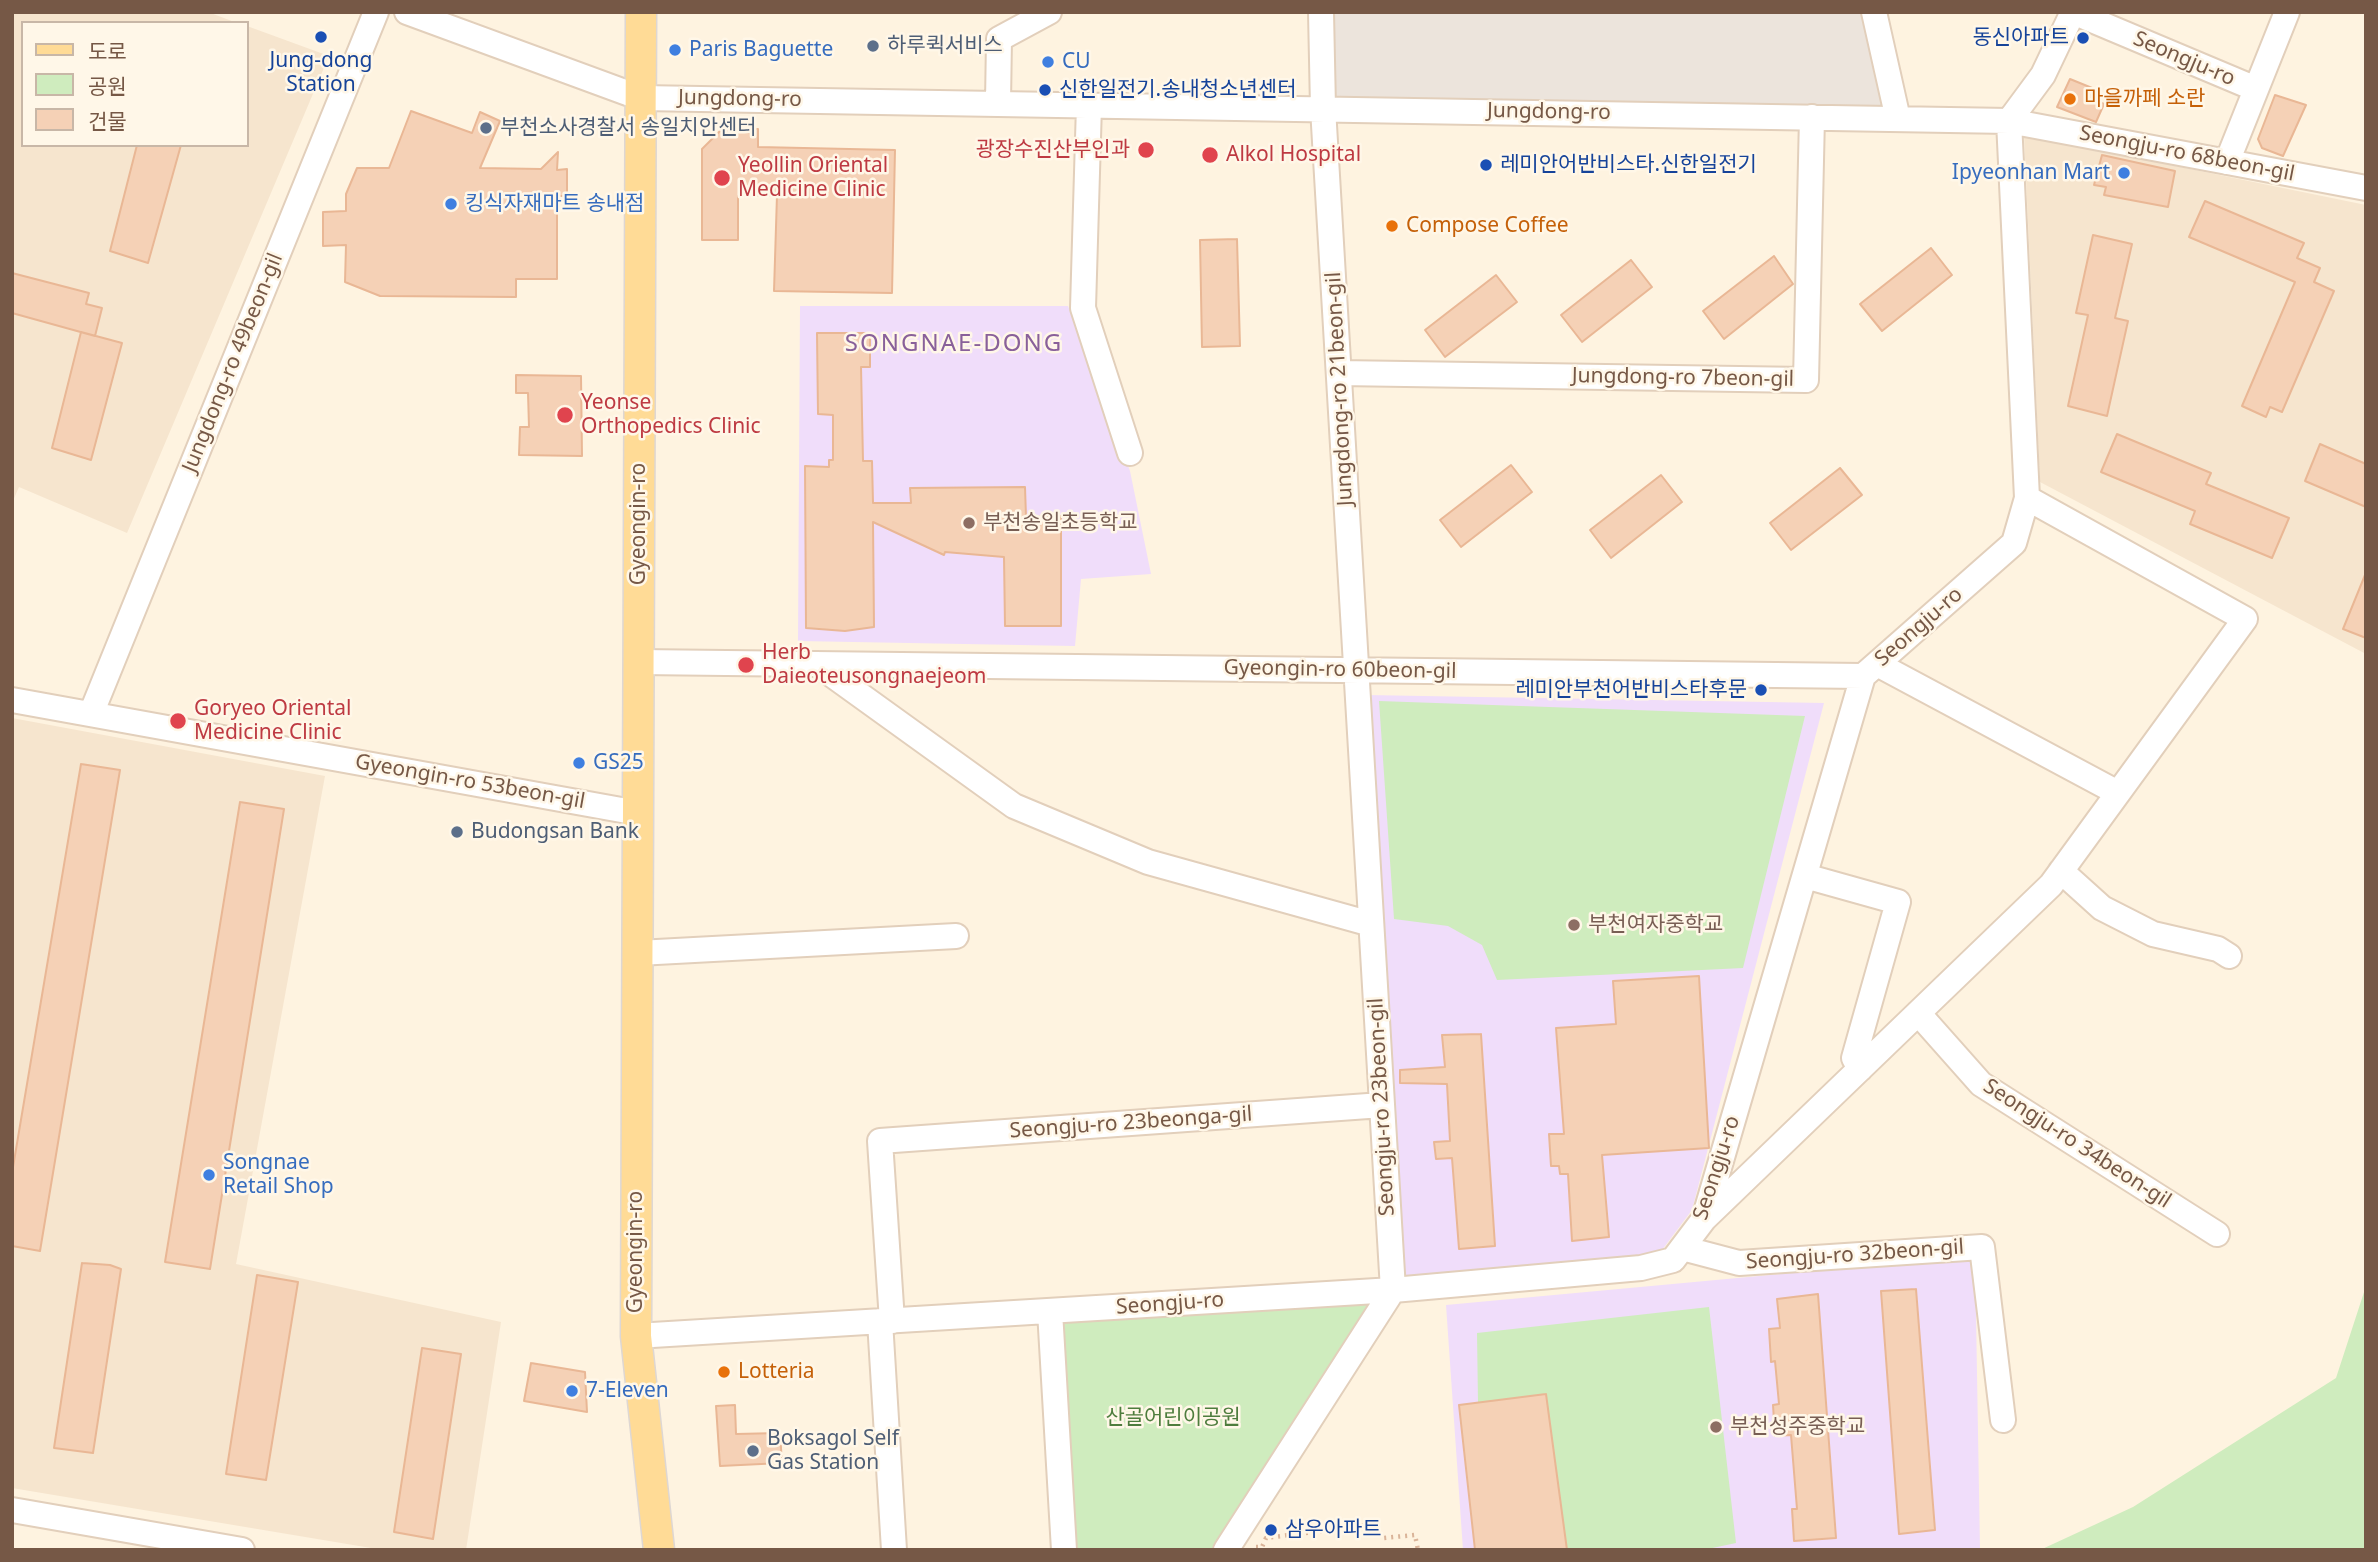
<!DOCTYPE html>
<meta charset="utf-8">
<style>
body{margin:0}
#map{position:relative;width:2378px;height:1562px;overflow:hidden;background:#fef3e0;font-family:"Noto Sans","Noto Sans KR",sans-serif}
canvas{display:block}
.frame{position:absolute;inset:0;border:14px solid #765846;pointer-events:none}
.legend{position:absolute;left:21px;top:21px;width:228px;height:126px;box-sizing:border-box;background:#fff7e8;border:2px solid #c8b7a7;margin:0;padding:9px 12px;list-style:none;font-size:21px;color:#765846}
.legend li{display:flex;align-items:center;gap:14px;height:35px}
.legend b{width:35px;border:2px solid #c8b7a7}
</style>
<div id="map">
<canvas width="2378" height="1562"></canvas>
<div class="frame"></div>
<ul class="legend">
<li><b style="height:9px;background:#ffdb96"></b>도로</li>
<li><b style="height:19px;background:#cfecbe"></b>공원</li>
<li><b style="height:19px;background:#f5d1b6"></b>건물</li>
</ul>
</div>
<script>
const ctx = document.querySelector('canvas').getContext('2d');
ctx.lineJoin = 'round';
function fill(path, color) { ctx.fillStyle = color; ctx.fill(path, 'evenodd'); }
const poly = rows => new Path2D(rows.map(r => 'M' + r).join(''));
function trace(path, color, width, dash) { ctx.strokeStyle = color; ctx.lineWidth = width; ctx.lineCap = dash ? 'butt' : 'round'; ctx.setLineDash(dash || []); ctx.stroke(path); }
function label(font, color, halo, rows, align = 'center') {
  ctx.font = font + ' "Noto Sans","Noto Sans KR",sans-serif'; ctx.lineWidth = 5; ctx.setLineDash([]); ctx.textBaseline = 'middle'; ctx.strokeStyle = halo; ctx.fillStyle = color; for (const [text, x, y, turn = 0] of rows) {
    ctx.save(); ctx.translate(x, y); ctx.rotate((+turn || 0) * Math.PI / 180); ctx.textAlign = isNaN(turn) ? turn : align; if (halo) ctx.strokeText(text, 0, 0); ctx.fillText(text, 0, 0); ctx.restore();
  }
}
const residential = poly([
 [12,12,208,12,237,23,23,23,23,145,247,145,247,26,329,56,127,533,19,487,12,503],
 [2024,135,2366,205,2366,654,2040,482],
 [12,718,325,776,236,1264,501,1322,466,1550,383,1550,12,1488]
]);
const industrial = poly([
 [1321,12,1862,12,1884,119,1323,108]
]);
const education = poly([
 [800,306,1068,306,1130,471,1151,574,1081,579,1075,646,798,641],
 [1366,695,1824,703,1692,1210,1659,1254,1404,1277],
 [1975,1256,1980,1550,1463,1550,1446,1305]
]);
const green = poly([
 [1379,701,1805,716,1743,968,1497,980,1482,945,1448,926,1394,919],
 [2366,1286,2366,1550,2040,1550,2133,1507,2336,1378],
 [1382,1297,1219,1550,1070,1550,1056,1315],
 [1709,1307,1736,1543,1703,1550,1567,1550,1546,1395,1478,1403,1477,1333]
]);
const building = poly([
 [2070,79,2097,90,2093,99,2104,104,2096,122,2057,107,2070,79],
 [2275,95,2306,105,2283,156,2262,148,2258,139,2275,95],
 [411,111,472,133,480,112,500,121,480,168,541,169,558,152,557,170,567,169,567,196,557,196,557,279,516,279,516,297,380,296,345,282,346,245,323,246,323,212,346,211,346,194,357,168,389,168,411,111],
 [723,128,758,129,758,147,895,150,892,293,774,291,777,195,738,196,738,240,702,240,702,149,723,128],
 [137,145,181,145,148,263,110,251,137,145],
 [2102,155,2175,171,2168,207,2104,195,2106,187,2094,185,2102,155],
 [2205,201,2304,243,2297,258,2320,268,2314,282,2334,291,2282,412,2270,407,2266,417,2242,406,2295,282,2189,237,2205,201],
 [2093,235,2132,244,2115,318,2128,321,2107,416,2068,406,2088,315,2076,313,2093,235],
 [1237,239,1240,346,1202,347,1200,240,1237,239],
 [1931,248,1952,275,1882,331,1860,304,1931,248],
 [1774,256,1793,284,1724,339,1703,311,1774,256],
 [1631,260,1652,287,1582,342,1561,315,1631,260],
 [12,273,89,293,86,304,102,308,95,336,12,313,12,273],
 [1496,275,1517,302,1445,357,1425,330,1496,275],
 [81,332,122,343,91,460,52,448,81,332],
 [817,333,870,333,870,367,861,367,863,461,872,461,873,503,911,503,910,488,1025,487,1026,517,1061,516,1061,626,1005,626,1004,557,945,552,944,555,873,522,874,627,845,631,806,628,805,466,829,467,829,460,833,460,833,415,818,414,817,333],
 [516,375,581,376,582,456,519,455,520,427,529,427,528,393,516,393,516,375],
 [2117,434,2211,473,2206,484,2289,518,2272,558,2190,524,2195,511,2101,472,2117,434],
 [2320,444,2366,464,2366,507,2305,481,2320,444],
 [1511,465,1532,492,1461,547,1440,520,1511,465],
 [1840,468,1862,495,1791,550,1770,523,1840,468],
 [1661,475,1682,502,1611,558,1590,530,1661,475],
 [2365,575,2366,575,2366,638,2343,629,2365,575],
 [81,764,120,770,40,1251,12,1246,12,1173,81,764],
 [240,802,284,809,210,1269,165,1262,240,802],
 [1699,976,1709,1148,1602,1155,1609,1237,1572,1241,1568,1174,1560,1174,1559,1166,1551,1166,1549,1134,1564,1134,1556,1028,1616,1024,1613,981,1699,976],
 [1481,1034,1495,1246,1459,1249,1452,1158,1436,1159,1434,1142,1450,1141,1447,1084,1400,1083,1400,1070,1445,1067,1442,1035,1481,1034],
 [82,1263,110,1265,121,1269,93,1453,54,1448,82,1263],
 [257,1275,298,1282,266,1480,226,1474,257,1275],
 [1916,1289,1935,1530,1899,1534,1881,1291,1916,1289],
 [1818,1294,1836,1538,1794,1541,1792,1509,1797,1509,1791,1435,1775,1436,1773,1405,1779,1404,1775,1361,1771,1362,1769,1329,1780,1328,1777,1299,1818,1294],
 [422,1348,461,1354,433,1539,394,1532,422,1348],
 [531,1363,585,1372,587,1412,524,1401,531,1363],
 [1546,1394,1567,1550,1475,1550,1459,1405,1546,1394],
 [735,1405,736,1434,780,1433,782,1463,720,1466,716,1406,735,1405]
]);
const path = poly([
 [1256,1547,1262,1547,1266,1538,1369,1525,1383,1538,1415,1535,1418,1550]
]);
const minor = poly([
 [407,12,641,98,2009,121,2366,188],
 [1321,12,1323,108,1393,1290],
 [1874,12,1898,119],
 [2073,12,2256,89],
 [998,102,999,39,1049,12],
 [1089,105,1083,308,1130,453],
 [2227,162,2287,12],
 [1339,373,1806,380,1812,117],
 [639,662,1863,676],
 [817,664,1014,806,1148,862,1371,924],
 [1877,664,2118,793],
 [12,700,638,813],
 [91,714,376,12],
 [2061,871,2102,908,2153,934,2218,949,2229,956],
 [1805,876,1898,902,1854,1058,1860,1069],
 [638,953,956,936],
 [1918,1013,1981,1084,2217,1234],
 [1704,1219,2051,885,2245,619,2027,498],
 [1682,1248,1739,1263,1982,1247,2003,1420],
 [1050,1311,1064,1550],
 [880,1321,894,1550],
 [892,1321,880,1141,1382,1105],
 [636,1336,1393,1290,1641,1268,1673,1260,1704,1219,1863,676,2014,543,2027,498,2009,121,2043,75,2073,12],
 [12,1510,242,1550],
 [1226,1550,1393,1290]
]);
const major = poly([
 [641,12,636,1336,659,1550]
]);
const markers = [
 [321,37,7,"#1a4fb4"],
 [2083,38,7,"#1a4fb4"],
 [873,46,7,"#5c6f8a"],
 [675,50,7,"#3f7fe0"],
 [1048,62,7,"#3f7fe0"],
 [1045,90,7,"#1a4fb4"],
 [2070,99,7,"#e8710a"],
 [486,128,7,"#5c6f8a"],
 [1146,150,9,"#e0444e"],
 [1210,155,9,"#e0444e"],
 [1486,165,7,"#1a4fb4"],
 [2124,173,7,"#3f7fe0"],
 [722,178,9,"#e0444e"],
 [451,204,7,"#3f7fe0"],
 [1392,226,7,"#e8710a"],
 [565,415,9,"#e0444e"],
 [969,523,7,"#8d6e63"],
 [746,665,9,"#e0444e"],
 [1761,690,7,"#1a4fb4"],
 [178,721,9,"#e0444e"],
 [579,763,7,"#3f7fe0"],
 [457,832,7,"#5c6f8a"],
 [1574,925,7,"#8d6e63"],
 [209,1175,7,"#3f7fe0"],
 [724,1372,7,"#e8710a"],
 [572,1391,7,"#3f7fe0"],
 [1716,1427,7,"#8d6e63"],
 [753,1451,7,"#5c6f8a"],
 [1271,1530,7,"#1a4fb4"]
];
const transitNames = [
 ["동신아파트",2069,38,"right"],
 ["Jung-dong",321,61,"center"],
 ["Station",321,85,"center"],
 ["신한일전기.송내청소년센터",1059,90],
 ["레미안어반비스타.신한일전기",1500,165],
 ["레미안부천어반비스타후문",1747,690,"right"],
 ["삼우아파트",1285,1530]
];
const serviceNames = [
 ["하루퀵서비스",887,46],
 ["부천소사경찰서 송일치안센터",500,128],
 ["Budongsan Bank",471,832],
 ["Boksagol Self",767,1439],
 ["Gas Station",767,1463]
];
const shopNames = [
 ["Paris Baguette",689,50],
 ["CU",1062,62],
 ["Ipyeonhan Mart",2110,173,"right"],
 ["킹식자재마트 송내점",465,204],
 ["GS25",593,763],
 ["Songnae",223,1163],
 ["Retail Shop",223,1187],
 ["7-Eleven",586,1391]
];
const streetNames = [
 ["Seongju-ro",2184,59,23],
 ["Jungdong-ro",740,99,1],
 ["Jungdong-ro",1549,112,1],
 ["Seongju-ro 68beon-gil",2187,154,11],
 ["Jungdong-ro 49beon-gil",233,363,-68],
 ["Jungdong-ro 7beon-gil",1683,378,1],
 ["Jungdong-ro 21beon-gil",1340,389,-93],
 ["Gyeongin-ro",639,524,-90],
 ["Seongju-ro",1919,627,-41],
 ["Gyeongin-ro 60beon-gil",1340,670,1],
 ["Gyeongin-ro 53beon-gil",470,782,10],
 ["Seongju-ro 23beon-gil",1382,1107,-93],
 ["Seongju-ro 23beonga-gil",1131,1123,-4],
 ["Seongju-ro 34beon-gil",2077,1144,33],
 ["Seongju-ro",1717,1168,-72],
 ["Gyeongin-ro",636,1252,-90],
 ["Seongju-ro 32beon-gil",1855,1255,-4],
 ["Seongju-ro",1170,1304,-4]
];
const foodNames = [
 ["마을까페 소란",2084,99],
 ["Compose Coffee",1406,226],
 ["Lotteria",738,1372]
];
const healthNames = [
 ["광장수진산부인과",1130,150,"right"],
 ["Alkol Hospital",1226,155],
 ["Yeollin Oriental",738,166],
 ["Medicine Clinic",738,190],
 ["Yeonse",581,403],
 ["Orthopedics Clinic",581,427],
 ["Herb",762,653],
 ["Daieoteusongnaejeom",762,677],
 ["Goryeo Oriental",194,709],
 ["Medicine Clinic",194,733]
];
const educationNames = [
 ["부천송일초등학교",983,523],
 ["부천여자중학교",1588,925],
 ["부천성주중학교",1730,1427]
];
const parkNames = [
 ["산골어린이공원",1173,1418]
];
const quarterNames = [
 ["SONGNAE-DONG",954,344]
];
fill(residential, '#f6e5ce');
fill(industrial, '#ece4dc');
fill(education, '#f0ddfa');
fill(green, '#cfecbe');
fill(building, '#f5d1b6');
trace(building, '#e9b795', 2);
trace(minor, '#e2cfbb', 28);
trace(major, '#ded7d3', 33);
trace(path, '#dab499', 4.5, [2, 5]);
trace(minor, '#fff', 24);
trace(major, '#ffdb96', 30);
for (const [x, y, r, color] of markers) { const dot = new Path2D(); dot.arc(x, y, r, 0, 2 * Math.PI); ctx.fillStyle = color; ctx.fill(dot); trace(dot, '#fff7e8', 2.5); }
label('21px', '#164399', '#fff7e8', transitNames, 'left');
label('21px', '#4e5e75', '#fff7e8', serviceNames, 'left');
label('21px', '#366cbe', '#fff7e8', shopNames, 'left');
label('21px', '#765846', '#fff7e8', streetNames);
label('21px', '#c56008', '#fff7e8', foodNames, 'left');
label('21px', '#be3a42', '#fff7e8', healthNames, 'left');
label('21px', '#785e54', '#fff7e8', educationNames, 'left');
label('21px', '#4e7d3d', '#fff7e8', parkNames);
ctx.letterSpacing = '2px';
label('24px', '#89609a', '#fff7e8', quarterNames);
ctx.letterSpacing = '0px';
</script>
